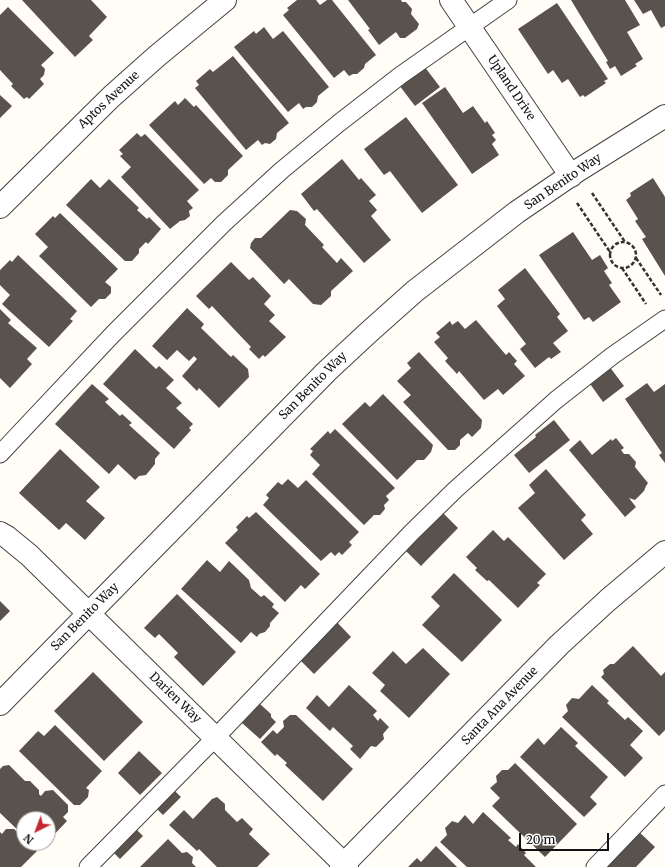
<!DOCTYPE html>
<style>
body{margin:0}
#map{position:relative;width:665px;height:867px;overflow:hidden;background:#fffdf5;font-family:Merriweather,serif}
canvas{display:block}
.north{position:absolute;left:16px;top:811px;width:40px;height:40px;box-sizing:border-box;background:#fff;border:1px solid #a0a0a0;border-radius:50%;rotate:222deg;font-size:11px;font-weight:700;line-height:16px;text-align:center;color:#111}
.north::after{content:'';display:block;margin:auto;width:14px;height:18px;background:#c4262e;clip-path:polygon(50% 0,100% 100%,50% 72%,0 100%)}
.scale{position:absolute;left:519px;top:833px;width:90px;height:18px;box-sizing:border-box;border:2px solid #111;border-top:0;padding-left:5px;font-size:12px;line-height:14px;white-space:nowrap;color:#111;-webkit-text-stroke:3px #fff;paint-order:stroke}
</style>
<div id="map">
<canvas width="665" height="867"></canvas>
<div class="north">N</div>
<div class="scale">20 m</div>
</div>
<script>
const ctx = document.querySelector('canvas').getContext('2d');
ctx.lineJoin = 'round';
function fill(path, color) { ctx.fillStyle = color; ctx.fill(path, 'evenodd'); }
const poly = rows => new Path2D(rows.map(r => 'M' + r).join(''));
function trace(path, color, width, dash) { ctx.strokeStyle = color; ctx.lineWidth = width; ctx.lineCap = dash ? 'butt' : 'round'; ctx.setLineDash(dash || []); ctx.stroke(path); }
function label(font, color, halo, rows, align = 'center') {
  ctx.font = font + ' Merriweather,serif'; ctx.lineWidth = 4; ctx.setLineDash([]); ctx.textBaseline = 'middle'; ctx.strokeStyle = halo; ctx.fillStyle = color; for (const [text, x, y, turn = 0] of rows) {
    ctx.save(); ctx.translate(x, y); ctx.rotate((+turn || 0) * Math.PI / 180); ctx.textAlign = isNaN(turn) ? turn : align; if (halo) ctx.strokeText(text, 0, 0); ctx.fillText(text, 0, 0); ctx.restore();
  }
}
const building = poly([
 [22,0,91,0,107,17,89,36,93,40,75,57],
 [297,0,316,0,320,5,327,0,332,0,376,55,365,64,364,68,357,74,353,74,349,76,344,70,334,78,283,15,289,10,287,8],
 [348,0,401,0,402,2,406,2,412,9,411,14,419,24,417,29,405,38,400,38,396,32,379,45,368,30,370,29],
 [571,0,625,0,640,25,627,32,643,59,635,64,637,66,621,76,615,66,610,69,606,62,608,61],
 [634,0,665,0,665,26,661,28,651,10,643,14],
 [557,3,608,79,604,81,606,83,585,97,583,95,580,97,568,79,562,83,553,70,548,74,518,29],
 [8,7,54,53,41,65,45,69,44,75,40,79,44,84,29,99,27,97,24,99,11,86,13,84,0,70,0,15],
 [264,27,273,39,283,31,329,87,318,96,317,102,312,107,306,107,303,109,299,103,288,112,234,47,254,31,256,34],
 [233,56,289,123,277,133,276,139,270,144,265,143,262,145,258,140,246,150,195,88,199,85,196,81,210,69,213,72],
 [424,66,440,87,415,106,399,85],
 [445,87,463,113,473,106,485,123,487,121,495,133,492,135,496,140,492,144,499,155,472,174,422,103],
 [0,95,12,106,0,118],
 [185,98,194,107,196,105,243,156,228,170,228,175,221,182,215,182,211,178,204,184,149,125,175,101,178,105],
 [406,117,458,185,422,213,390,171,384,175,364,149],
 [137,133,141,137,145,134,199,190,187,201,193,208,189,211,190,216,185,220,180,221,170,229,121,177,131,167,120,156,123,154,119,150],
 [342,159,359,180,361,178,376,195,369,201,377,210,371,216,391,240,364,263,317,209,314,211,301,194],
 [653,178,665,197,665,276,642,239,646,237,635,221,638,219,626,200,631,196,630,193],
 [91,179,100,188,109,179,139,208,137,210,147,219,149,217,161,229,148,244,146,242,139,249,139,253,132,261,125,261,66,205],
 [290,210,297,211,306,219,305,225,324,245,322,247,337,263,341,258,353,271,331,291,331,296,321,305,313,304,289,279,284,284,250,248,251,243,255,238,261,238],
 [60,213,118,269,105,282,111,287,111,293,105,299,99,299,91,307,39,256,48,247,35,234,53,216,55,218],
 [573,232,592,260,600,255,608,268,604,271,612,283,609,285,621,302,593,322,589,317,584,320,539,255],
 [18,255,77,311,70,319,73,321,49,347,2,304,10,295,0,285,0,270,10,260,12,262],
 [231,262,249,280,253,277,271,296,264,304,275,315,269,321,286,337,265,357,263,355,259,359,249,349,251,347,212,306,209,309,196,296],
 [525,268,560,314,557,317,568,331,553,343,561,352,551,359,549,357,535,368,520,349,526,344,497,306,505,299,498,290],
 [187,308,204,324,201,328,231,357,233,355,248,369,249,377,219,408,199,388,197,391,182,376,197,359,194,356,189,361,177,350,167,360,152,346],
 [0,309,11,320,8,323,37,348,27,359,32,364,10,388,0,378],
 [476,320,506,355,509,352,517,361,514,364,525,376,503,395,498,389,484,400,459,371,457,374,445,361,448,358,434,342,440,337,436,333,450,321,452,325,458,321,465,329],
 [135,349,156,369,159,366,174,380,166,388,182,403,176,408,193,424,189,428,191,430,174,449,103,384],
 [419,352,482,420,481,428,472,437,468,433,460,440,460,445,455,450,448,450,403,402,411,395,397,381,411,368,407,363],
 [609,366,624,386,603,402,588,381],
 [647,383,654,392,665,384,665,463,659,455,662,453,625,399],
 [92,384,109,399,105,402,120,416,122,414,132,423,129,425,160,453,155,459,155,464,146,475,139,476,135,480,118,464,109,474,55,424],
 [383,394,433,445,431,452,424,460,417,460,397,480,342,424,365,402,370,407],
 [554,420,570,440,529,473,514,455,536,437,535,435],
 [335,429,395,488,386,496,389,500,384,505,385,509,380,515,374,515,364,525,312,474,320,465,310,455,313,451,310,449,328,431,330,434],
 [616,438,624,448,621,450,624,454,629,454,636,462,635,467,648,483,646,486,644,491,635,500,629,498,636,507,625,517,569,450,580,440,592,455,611,439,612,441],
 [60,449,100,487,86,501,105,518,85,540,66,523,59,530,19,493],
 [546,469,586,515,581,520,593,534,564,560,518,508,535,493,529,485],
 [288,479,298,488,306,480,359,532,349,542,352,545,342,555,339,552,335,556,331,552,321,561,263,505,269,498,266,495,278,482,282,485],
 [440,510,458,528,421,566,403,548],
 [256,512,320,574,305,589,301,585,285,602,225,543,238,530,236,527,247,516,249,518],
 [493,530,504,541,508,537,546,574,537,583,540,585,518,608,489,580,487,581,475,570,477,568,466,557],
 [207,560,220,572,229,561,249,580,251,588,261,597,264,595,274,604,272,607,279,613,270,623,270,626,265,632,259,634,257,637,251,632,241,643,181,589],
 [454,573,502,620,462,662,422,625,440,606,431,597],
 [177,594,236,652,203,686,174,657,178,653,159,634,155,638,144,628],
 [0,601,10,611,0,621],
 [333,618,351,637,314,674,296,656],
 [633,646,661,676,665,672,665,730,659,736,601,677,604,674,603,670,610,664,614,664],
 [423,648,450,674,409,718,380,691,385,685,372,673,393,651,406,664],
 [93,672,143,722,104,761,54,711],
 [349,685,377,711,373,715,378,721,380,718,389,727,383,734,384,739,376,747,371,746,360,759,350,749,353,746,333,727,330,731,306,708,317,695,329,707],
 [592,685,609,701,607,703,625,720,628,717,643,731,630,745,643,758,625,777,562,717,568,711,566,705,572,698,579,699],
 [260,704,271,714,271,717,276,722,260,739,242,723],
 [290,715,296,715,353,769,323,801,285,765,287,763,277,754,275,756,261,742,273,730,277,734,284,727,283,721],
 [55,725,102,771,86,788,89,790,88,797,80,805,74,805,19,751,38,731,44,736],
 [561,727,578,743,575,746,608,777,590,797,597,804,584,817,520,757,538,738,544,745],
 [139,751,162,773,140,795,118,773],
 [515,763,577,824,545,857,492,806,500,798,490,788,497,782,496,776,502,770,508,770],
 [9,765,25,781,30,781,39,790,39,794,41,796,45,791,53,790,68,805,68,812,63,817,67,821,48,841,48,819,24,819,24,836,0,813,0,769,3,766],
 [171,787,181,797,163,815,153,805],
 [217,797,225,804,225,810,237,822,242,818,253,829,249,834,270,854,257,867,217,867,199,849,197,851,169,825,184,810,193,819,212,799],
 [483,812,511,838,508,840,516,847,518,844,526,853,524,855,536,867,467,867,440,842,447,835,445,828,452,821,458,823,465,815,473,824],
 [132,825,143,836,120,859,109,848],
 [6,829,14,829,24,838,24,843,29,843,37,851,21,867,0,867,0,832,2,834],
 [637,830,655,847,636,867,602,867],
 [168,839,182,853,187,852,193,857,192,863,196,867,140,867],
 [32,843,46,843,39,850],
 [436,846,457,867,408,867,417,858,421,862]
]);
const path = poly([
 [592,193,625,242],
 [577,203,610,252],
 '610 255a13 13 0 1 1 26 0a13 13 0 1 1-26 0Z',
 [636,258,661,295],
 [622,268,646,304]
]);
const service = poly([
 [0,454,113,334,224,223,282,170,339,123,401,75,508,0],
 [88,867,216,737,412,532,456,489,556,400,612,356,665,319],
 [595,867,665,794]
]);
const minor = poly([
 [451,0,571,176],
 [0,207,111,97,157,56,225,0],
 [0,533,7,537,29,555,347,867],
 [0,704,327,371,369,332,415,291,517,212,577,171,665,116],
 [341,867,559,645,608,600,665,552]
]);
const streetNames = [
 ["Upland Drive",511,88,56],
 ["Aptos Avenue",109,100,-43],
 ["San Benito Way",563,182,-34],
 ["San Benito Way",313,386,-45],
 ["San Benito Way",85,617,-45],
 ["Darien Way",175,698,44],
 ["Santa Ana Avenue",500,706,-46]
];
fill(building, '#5a524d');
trace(service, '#444', 19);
trace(minor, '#444', 24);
trace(path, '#333', 2.5, [4, 2]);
trace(service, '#fff', 17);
trace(minor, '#fff', 22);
label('12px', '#111', '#fff', streetNames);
</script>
